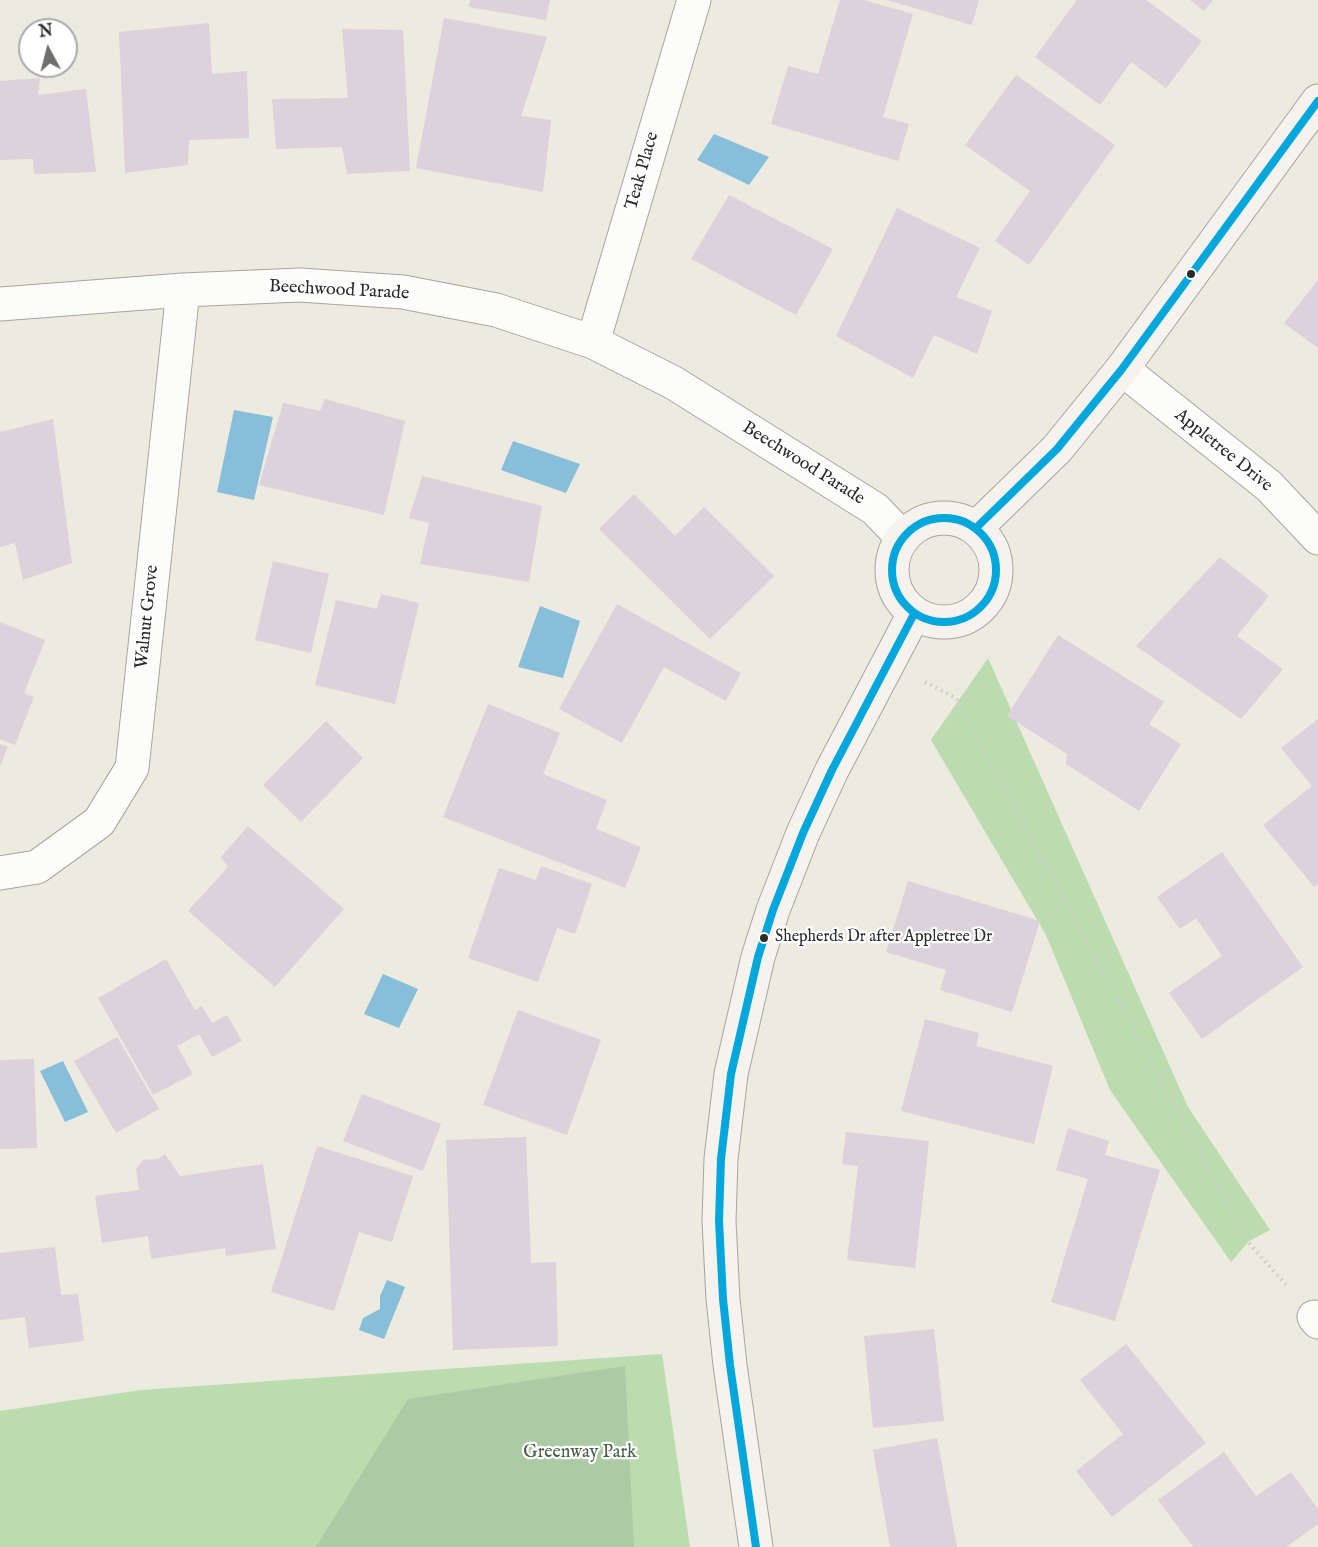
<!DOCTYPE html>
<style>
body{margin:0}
#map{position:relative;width:1318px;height:1547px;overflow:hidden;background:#edeadf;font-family:"IM FELL English",serif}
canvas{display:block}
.north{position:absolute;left:18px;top:18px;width:60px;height:60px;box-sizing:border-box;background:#fff;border:2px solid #aaa;border-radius:50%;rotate:353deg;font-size:16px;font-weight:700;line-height:24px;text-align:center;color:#2b2b2b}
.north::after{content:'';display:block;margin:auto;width:21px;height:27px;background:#6f6e6a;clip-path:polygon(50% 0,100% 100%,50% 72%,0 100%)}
</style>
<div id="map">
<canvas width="1318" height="1547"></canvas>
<div class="north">N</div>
</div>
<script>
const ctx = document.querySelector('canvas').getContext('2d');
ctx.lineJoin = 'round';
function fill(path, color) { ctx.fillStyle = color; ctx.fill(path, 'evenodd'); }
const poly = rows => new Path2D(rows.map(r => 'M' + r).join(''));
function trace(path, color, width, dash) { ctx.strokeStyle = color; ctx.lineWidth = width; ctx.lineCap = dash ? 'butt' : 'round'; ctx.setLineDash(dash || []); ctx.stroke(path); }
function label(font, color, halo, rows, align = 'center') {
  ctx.font = font + ' "IM FELL English",serif'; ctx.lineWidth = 4.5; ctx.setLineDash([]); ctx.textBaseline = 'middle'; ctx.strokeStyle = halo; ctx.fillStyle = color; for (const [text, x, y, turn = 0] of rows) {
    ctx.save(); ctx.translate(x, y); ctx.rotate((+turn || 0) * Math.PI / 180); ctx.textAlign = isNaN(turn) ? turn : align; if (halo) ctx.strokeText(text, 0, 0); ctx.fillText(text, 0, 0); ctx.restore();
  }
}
const green = poly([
 [988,658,1188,1107,1270,1230,1249,1241,1231,1262,1110,1090,1046,935,931,740],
 [662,1354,690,1547,0,1547,0,1411,141,1390]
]);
const forest = poly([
 [625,1366,634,1547,316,1547,408,1399]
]);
const water = poly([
 [714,134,769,157,749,185,697,160],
 [234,410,273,417,254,500,217,492],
 [513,441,580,464,566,493,501,470],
 [540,606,580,621,563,678,518,667],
 [383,974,418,989,399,1028,364,1014],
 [63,1061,88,1112,65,1122,40,1071],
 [387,1280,405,1287,384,1339,359,1330,363,1318,380,1309,380,1296]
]);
const building = poly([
 [470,0,550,0,546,20,469,7],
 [840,0,864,0,913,14,883,117,909,124,898,161,771,124,788,66,818,74],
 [887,0,979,0,972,25],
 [1077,0,1146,0,1202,41,1166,88,1131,62,1100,105,1035,57],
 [1190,0,1213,0,1204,11],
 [444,18,547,37,521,116,551,120,543,192,416,168],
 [209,23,212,74,247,71,249,138,189,140,188,165,125,173,119,32],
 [342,29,403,30,410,171,347,174,342,147,276,149,272,99,348,98],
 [1016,75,1115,145,1029,265,995,241,1030,191,965,145],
 [40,78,38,95,86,89,96,172,34,174,33,159,0,160,0,81],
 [729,195,833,249,796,315,691,259],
 [897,208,980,248,956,297,992,311,977,354,934,335,913,378,836,336],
 [1318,280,1318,348,1284,323],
 [325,399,405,421,384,515,259,485,283,403,320,411],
 [53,419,72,563,23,580,15,543,0,547,0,432],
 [422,476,542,506,529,582,420,564,429,523,409,518],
 [634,494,675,536,704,507,774,576,710,639,599,529],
 [1220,557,1269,596,1237,636,1283,669,1241,719,1136,646],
 [273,561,329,574,311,653,255,640],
 [381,594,419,603,395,704,315,685,336,600,377,609],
 [617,604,741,673,726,701,664,667,622,743,559,709],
 [0,622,45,640,24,693,34,697,15,745,0,739],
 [1058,635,1164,702,1149,724,1181,744,1139,811,1066,764,1067,754,1007,716],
 [488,704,560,733,543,774,607,800,596,829,641,847,625,888,443,817],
 [1318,719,1318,884,1314,887,1263,825,1312,786,1281,748],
 [326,721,363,758,301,822,263,785],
 [0,744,8,747,0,766],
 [248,826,344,909,275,987,188,911,228,867,221,857],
 [1222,852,1303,967,1202,1039,1169,993,1222,956,1196,918,1180,929,1157,897],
 [541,866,592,884,575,934,557,928,538,982,468,958,499,868,536,880],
 [908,881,1040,921,1012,1012,940,990,946,970,886,952],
 [166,959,195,1010,202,1006,212,1023,227,1015,242,1041,212,1057,199,1034,177,1046,193,1074,153,1095,98,998],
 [518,1010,601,1040,567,1135,483,1105],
 [925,1019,979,1033,976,1046,1053,1066,1034,1144,901,1111],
 [117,1037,159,1109,116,1133,74,1061],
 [34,1059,37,1148,0,1149,0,1060],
 [362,1094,441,1124,423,1171,343,1141],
 [1068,1128,1109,1141,1105,1155,1160,1170,1115,1321,1051,1302,1088,1179,1056,1170],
 [846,1132,929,1141,915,1268,847,1260,858,1166,842,1164],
 [526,1137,531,1263,556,1262,558,1346,453,1350,446,1140],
 [317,1146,413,1176,392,1242,359,1232,334,1311,271,1292],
 [165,1154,180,1176,263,1164,276,1249,226,1256,225,1248,151,1259,148,1236,102,1243,95,1196,139,1190,136,1169,143,1160,158,1159],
 [55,1247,61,1295,78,1294,84,1341,29,1348,25,1317,0,1320,0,1253],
 [934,1329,944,1421,873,1428,864,1336],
 [1126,1344,1206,1443,1112,1517,1076,1471,1123,1434,1080,1380],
 [937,1438,957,1547,890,1547,873,1450],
 [1224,1452,1256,1496,1291,1472,1318,1509,1318,1524,1286,1547,1193,1547,1158,1500]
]);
const path = poly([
 [925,682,956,698,1246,1240,1288,1287]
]);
const minor = poly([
 [0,304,183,290,300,285,403,292,496,310,593,342,674,383,875,509,902,537],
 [593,342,694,0],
 [1122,369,1269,486,1318,538],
 [0,873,37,867,99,822,132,768,183,290],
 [1314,1317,1318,1322]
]);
const secondary = poly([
 '892 570a52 52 0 1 1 104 0a52 52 0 1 1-104 0Z',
 [976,528,1057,449,1122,369,1318,101],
 [756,1547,730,1365,723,1299,719,1221,721,1159,731,1074,758,957,773,910,803,833,832,770,914,614]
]);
const bus1 = poly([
 '892 570a52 52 0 1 1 104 0a52 52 0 1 1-104 0Z',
 [976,528,1057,449,1122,369,1318,101],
 [756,1547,730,1365,723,1299,719,1221,721,1159,731,1074,758,957,773,910,803,833,832,770,914,614]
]);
const markers = [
 [1191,274,5,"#2b2b2b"],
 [764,938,5,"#2b2b2b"]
];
const busNames = [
 ["Shepherds Dr after Appletree Dr",775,938]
];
const streetNames = [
 ["Teak Place",643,171,-74],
 ["Beechwood Parade",339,291,3],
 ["Appletree Drive",1223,451,39],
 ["Beechwood Parade",803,464,32],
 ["Walnut Grove",148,617,-84]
];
const parkNames = [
 ["Greenway Park",580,1453]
];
fill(green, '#badcaf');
fill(forest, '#aacba4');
fill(water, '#87bed9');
fill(building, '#dbd2db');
trace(minor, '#a7a59f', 35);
trace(secondary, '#a7a59f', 35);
trace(path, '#cbcbc8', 4, [1.5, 4.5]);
trace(minor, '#fcfcfa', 33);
trace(secondary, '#f6f3ef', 33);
trace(bus1, '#04a7db', 8);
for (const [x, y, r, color] of markers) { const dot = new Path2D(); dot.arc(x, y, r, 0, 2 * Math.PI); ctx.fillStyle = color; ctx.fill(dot); trace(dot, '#fff', 2); }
label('16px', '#2b2b2b', '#fff', busNames, 'left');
label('18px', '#2b2b2b', '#fff', streetNames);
label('18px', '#495d47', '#fff', parkNames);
</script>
